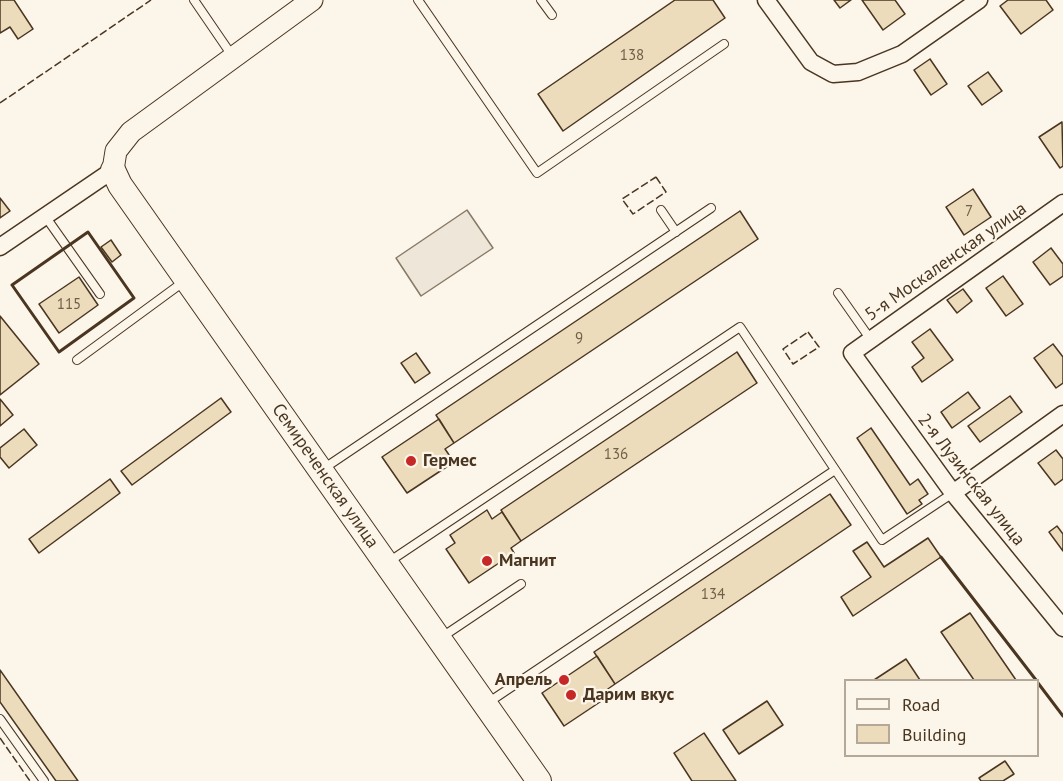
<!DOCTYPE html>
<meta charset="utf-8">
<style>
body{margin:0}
#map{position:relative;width:1063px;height:781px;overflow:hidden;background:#fbf6e9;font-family:"PT Sans",sans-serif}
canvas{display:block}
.legend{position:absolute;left:844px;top:679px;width:195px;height:78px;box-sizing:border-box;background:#fbf6e9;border:2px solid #b4a999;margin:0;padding:8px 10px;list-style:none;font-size:18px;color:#4a3520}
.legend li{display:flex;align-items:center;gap:12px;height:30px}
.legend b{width:30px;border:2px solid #b4a999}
</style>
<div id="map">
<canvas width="1063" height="781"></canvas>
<ul class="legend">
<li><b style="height:8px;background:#fbf6e9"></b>Road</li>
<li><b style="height:16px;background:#ecdcbc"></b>Building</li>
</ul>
</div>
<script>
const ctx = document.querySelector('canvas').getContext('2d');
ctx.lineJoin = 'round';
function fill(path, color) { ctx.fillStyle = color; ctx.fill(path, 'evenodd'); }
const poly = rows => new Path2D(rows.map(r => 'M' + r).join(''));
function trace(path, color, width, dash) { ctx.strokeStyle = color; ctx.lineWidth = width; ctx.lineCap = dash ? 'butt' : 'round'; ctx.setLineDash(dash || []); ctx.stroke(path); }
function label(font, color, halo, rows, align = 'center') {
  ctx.font = font + ' "PT Sans",sans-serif'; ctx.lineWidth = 4.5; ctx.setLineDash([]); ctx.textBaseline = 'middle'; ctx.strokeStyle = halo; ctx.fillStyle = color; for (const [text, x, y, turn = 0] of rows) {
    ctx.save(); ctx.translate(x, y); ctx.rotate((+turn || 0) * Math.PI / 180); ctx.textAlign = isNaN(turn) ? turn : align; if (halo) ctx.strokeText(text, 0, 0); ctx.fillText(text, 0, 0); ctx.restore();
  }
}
const green = poly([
 [467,210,493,248,421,296,396,258,467,210]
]);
const building = poly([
 [0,0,14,0,33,29,18,39,10,27,0,33,0,0],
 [675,0,713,0,725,18,563,131,538,94,675,0],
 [834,0,851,0,840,8,834,0],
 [862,0,895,0,905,14,883,30,862,0],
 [1008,0,1046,0,1053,10,1021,34,1000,6,1008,0],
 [930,59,947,84,931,95,914,70,930,59],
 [988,72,1002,91,982,105,968,86,988,72],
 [1062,122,1063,166,1060,168,1039,137,1062,122],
 [973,189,991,217,964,235,946,207,973,189],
 [0,198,10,211,0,218,0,198],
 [740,211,758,239,454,443,436,415,740,211],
 [111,240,121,255,112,262,101,247,111,240],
 [1051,248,1063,264,1063,276,1050,285,1033,262,1051,248],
 [1003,276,1023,304,1006,316,986,288,1003,276],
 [79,277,98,305,59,333,39,304,79,277],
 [963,289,972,301,957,313,947,300,963,289],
 [0,316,39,364,0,395,0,316],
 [930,329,953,360,922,382,912,367,924,358,912,342,930,329],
 [1053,344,1063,357,1063,383,1056,388,1034,358,1053,344],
 [737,352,757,383,521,541,501,510,737,352],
 [416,353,430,373,415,383,401,363,416,353],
 [968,392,980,408,952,428,941,412,968,392],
 [1010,396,1022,412,980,442,968,426,1010,396],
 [221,398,231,412,132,485,121,471,221,398],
 [0,399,13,415,0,426,0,399],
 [439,419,454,443,445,449,454,462,407,493,382,457,439,419],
 [871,428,910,485,918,479,928,494,919,500,922,504,907,514,857,438,871,428],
 [24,429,37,445,9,468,0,457,0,448,24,429],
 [1056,450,1063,459,1063,479,1055,485,1038,463,1056,450],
 [110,479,120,493,39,553,29,539,110,479],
 [830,494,851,525,615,684,594,652,830,494],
 [487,510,492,519,502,512,521,541,511,548,514,553,469,583,446,549,455,543,450,535,487,510],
 [1057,526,1063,534,1063,551,1049,532,1057,526],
 [928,538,941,557,853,616,841,597,871,577,853,551,867,542,884,567,928,538],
 [970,613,1016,680,974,680,941,632,970,613],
 [597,656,615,684,605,691,609,696,564,726,542,693,597,656],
 [906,659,920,680,874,680,906,659],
 [0,670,78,781,56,781,0,702,0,670],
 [767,701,783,725,739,754,723,730,767,701],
 [704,733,736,781,692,781,674,753,704,733],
 [1005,761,1014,774,1003,781,981,781,979,778,1005,761]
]);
const service = poly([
 [194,0,233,57],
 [418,0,537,173,724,44],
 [541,0,552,15],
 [661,210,676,232],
 [45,216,100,294],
 [838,293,871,340],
 [77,360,186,280],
 [323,469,711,208],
 [387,563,740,327,882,540,953,493],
 [442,637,521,584],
 [486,704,835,470],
 [0,719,44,781]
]);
const minor = poly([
 [766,0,811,62,833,74,858,72,902,54,979,0],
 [1063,203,852,353,953,493,1063,628],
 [0,247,113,170],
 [953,493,1063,414]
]);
const tertiary = poly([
 [113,170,116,151,131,132,312,0]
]);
const secondary = poly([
 [113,170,120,185,539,781]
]);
const fence = poly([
 [0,103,151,0],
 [656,177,666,192,633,214,622,199,656,177],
 [808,332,819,347,793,364,783,349,808,332],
 [0,738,30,781]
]);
const wall = poly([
 [88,232,134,298,59,352,12,285,88,232],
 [941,557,1036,680],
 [1038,683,1063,716]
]);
const markers = [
 [411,461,6,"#c62828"],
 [487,561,6,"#c62828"],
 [564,680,6,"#c62828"],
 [571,695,6,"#c62828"]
];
const numberNames = [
 ["138",632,56],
 ["7",969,212],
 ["115",69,305],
 ["9",579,339],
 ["136",616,455],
 ["134",713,595]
];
const streetNames = [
 ["5-я Москаленская улица",946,262,-35],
 ["Семиреченская улица",325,476,55],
 ["2-я Лузинская улица",971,480,52]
];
const poiNames = [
 ["Гермес",423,461],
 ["Магнит",499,561],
 ["Апрель",552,680,"right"],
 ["Дарим вкус",583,695]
];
fill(green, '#ede6d9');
trace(green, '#887966', 1.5);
fill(building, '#ecdcbc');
trace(building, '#4a3520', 1.5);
trace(service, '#4a3520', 10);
trace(minor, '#4a3520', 19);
trace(tertiary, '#4a3520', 23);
trace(secondary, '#4a3520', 26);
trace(service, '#fbf6e9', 8);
trace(minor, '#fbf6e9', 16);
trace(tertiary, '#fbf6e9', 21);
trace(secondary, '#fbf6e9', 24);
trace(fence, '#4a3520', 1.5, [8, 3]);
trace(wall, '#4a3520', 3);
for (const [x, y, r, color] of markers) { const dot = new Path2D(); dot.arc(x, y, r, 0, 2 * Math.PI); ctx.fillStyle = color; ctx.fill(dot); trace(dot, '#fbf6e9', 2); }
label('15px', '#725f47', null, numberNames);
label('18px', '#4a3520', '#fbf6e9', streetNames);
label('bold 18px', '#4a3520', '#fbf6e9', poiNames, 'left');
</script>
